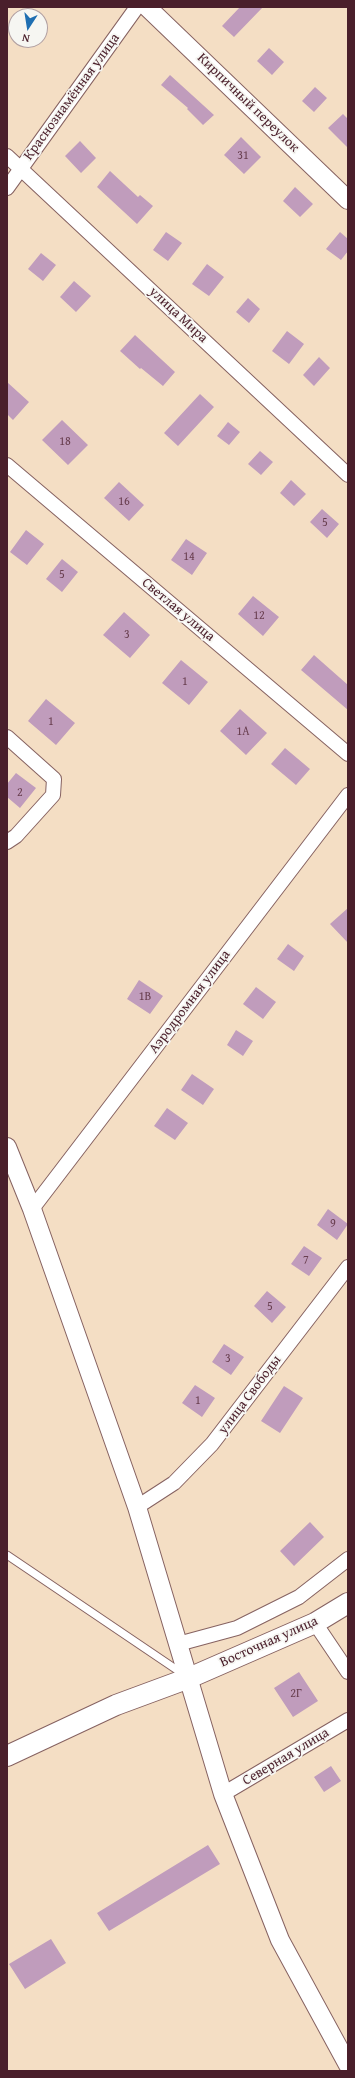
<!DOCTYPE html>
<meta charset="utf-8">
<style>
body{margin:0}
#map{position:relative;width:355px;height:2078px;overflow:hidden;background:#f4dec4;font-family:"Gentium Book Plus",serif}
canvas{display:block}
.frame{position:absolute;inset:0;border:8px solid #4a1f2b;pointer-events:none}
.north{position:absolute;left:8px;top:8px;width:40px;height:40px;box-sizing:border-box;background:#f6f6f2;border:1px solid #b1a0a2;border-radius:50%;rotate:192deg;font-size:11px;font-weight:700;line-height:16px;text-align:center;color:#4a1f2b}
.north::after{content:'';display:block;margin:auto;width:14px;height:18px;background:#1f6fb2;clip-path:polygon(50% 0,100% 100%,50% 72%,0 100%)}
</style>
<div id="map">
<canvas width="355" height="2078"></canvas>
<div class="frame"></div>
<div class="north">N</div>
</div>
<script>
const ctx = document.querySelector('canvas').getContext('2d');
ctx.lineJoin = 'round';
function fill(path, color) { ctx.fillStyle = color; ctx.fill(path, 'evenodd'); }
const poly = rows => new Path2D(rows.map(r => 'M' + r).join(''));
function trace(path, color, width, dash) { ctx.strokeStyle = color; ctx.lineWidth = width; ctx.lineCap = dash ? 'butt' : 'round'; ctx.setLineDash(dash || []); ctx.stroke(path); }
function label(font, color, halo, rows, align = 'center') {
  ctx.font = font + ' "Gentium Book Plus",serif'; ctx.lineWidth = 3.5; ctx.setLineDash([]); ctx.textBaseline = 'middle'; ctx.strokeStyle = halo; ctx.fillStyle = color; for (const [text, x, y, turn = 0] of rows) {
    ctx.save(); ctx.translate(x, y); ctx.rotate((+turn || 0) * Math.PI / 180); ctx.textAlign = isNaN(turn) ? turn : align; if (halo) ctx.strokeText(text, 0, 0); ctx.fillText(text, 0, 0); ctx.restore();
  }
}
const building = poly([
 [240,7,263,7,234,37,222,26],
 [269,48,284,62,272,75,257,61],
 [170,75,214,115,203,125,187,109,188,108,161,85],
 [315,87,327,98,314,112,302,101],
 [343,114,348,119,348,148,328,128],
 [241,137,261,157,244,174,224,155],
 [80,141,96,158,81,173,65,156],
 [110,171,138,197,140,195,153,206,137,224,97,187],
 [295,187,313,204,300,217,283,201],
 [166,232,182,243,168,261,153,250],
 [340,232,348,239,348,251,341,260,326,249],
 [41,253,56,265,43,281,28,269],
 [207,264,224,277,209,296,192,284],
 [74,281,91,296,76,312,60,297],
 [248,298,260,309,249,323,236,312],
 [287,331,304,344,289,364,272,351],
 [135,335,175,372,163,386,141,368,140,369,120,351],
 [319,357,330,368,314,386,303,375],
 [7,382,29,402,13,420,7,414],
 [200,394,214,407,178,446,164,433],
 [62,420,88,445,68,465,42,440],
 [228,422,240,432,229,445,217,436],
 [260,451,273,462,261,475,248,464],
 [291,480,306,494,294,506,280,493],
 [119,482,144,505,129,521,104,498],
 [322,509,339,524,327,538,310,522],
 [26,530,44,544,27,565,10,552],
 [186,539,207,553,192,575,171,560],
 [62,559,78,572,62,592,46,579],
 [253,596,279,617,263,636,238,614],
 [124,612,150,635,130,658,103,635],
 [314,655,348,685,348,710,301,670],
 [181,660,208,682,189,705,162,683],
 [46,699,75,723,56,745,28,721],
 [240,709,267,733,246,755,220,731],
 [285,748,310,769,296,785,271,764],
 [16,773,36,788,20,808,7,797,7,784],
 [348,908,348,943,330,924],
 [288,944,304,956,294,971,277,959],
 [139,980,163,996,150,1014,127,999],
 [256,987,276,1002,263,1019,243,1004],
 [236,1030,253,1041,243,1056,227,1045],
 [192,1074,214,1089,203,1105,181,1090],
 [167,1108,188,1123,175,1140,154,1126],
 [328,1209,348,1224,337,1240,317,1225],
 [304,1246,322,1258,309,1276,291,1264],
 [267,1291,286,1307,272,1323,254,1306],
 [224,1344,244,1357,231,1375,212,1362],
 [195,1385,215,1398,202,1417,182,1403],
 [284,1386,303,1398,280,1433,261,1421],
 [310,1522,324,1537,294,1566,280,1551],
 [299,1672,318,1701,293,1717,274,1688],
 [331,1766,341,1781,324,1792,314,1777],
 [208,1845,220,1864,109,1931,97,1913],
 [51,1939,66,1963,25,1989,9,1964]
]);
const service = poly([
 [7,1555,183,1674]
]);
const minor = poly([
 [7,156,348,475],
 [7,188,137,7],
 [7,465,348,754],
 [7,737,54,779,53,795,16,836,7,842],
 [32,1209,348,795],
 [137,1507,174,1483,212,1444,348,1267],
 [315,1623,348,1672],
 [178,1644,237,1628,299,1597,348,1559],
 [223,1794,348,1720]
]);
const tertiary = poly([
 [147,7,348,200],
 [7,1147,32,1209,137,1507,223,1794,280,1940,348,2065]
]);
const secondary = poly([
 [7,1756,116,1705,189,1678,315,1623,348,1603]
]);
const numberNames = [
 ["31",243,156],
 ["18",65,442],
 ["16",124,502],
 ["5",325,523],
 ["14",189,557],
 ["5",62,575],
 ["12",259,616],
 ["3",127,635],
 ["1",185,682],
 ["1",51,722],
 ["1А",243,732],
 ["2",20,793],
 ["1В",145,997],
 ["9",333,1224],
 ["7",306,1261],
 ["5",270,1307],
 ["3",228,1359],
 ["1",198,1401],
 ["2Г",296,1694]
];
const streetNames = [
 ["Краснознамённая улица",72,97,-54],
 ["Кирпичный переулок",248,103,44],
 ["улица Мира",178,315,43],
 ["Светлая улица",178,610,40],
 ["Аэродромная улица",190,1002,-53],
 ["улица Свободы",250,1395,-53],
 ["Восточная улица",269,1642,-24],
 ["Северная улица",286,1757,-31]
];
fill(building, '#c09cbc');
trace(service, '#866261', 9);
trace(minor, '#866261', 16);
trace(tertiary, '#866261', 20);
trace(secondary, '#866261', 22);
trace(service, '#fff', 7);
trace(minor, '#fff', 14);
trace(tertiary, '#fff', 18);
trace(secondary, '#fff', 20);
label('12px', '#683e4f', null, numberNames);
label('14px', '#4a1f2b', '#f6f6f2', streetNames);
</script>
